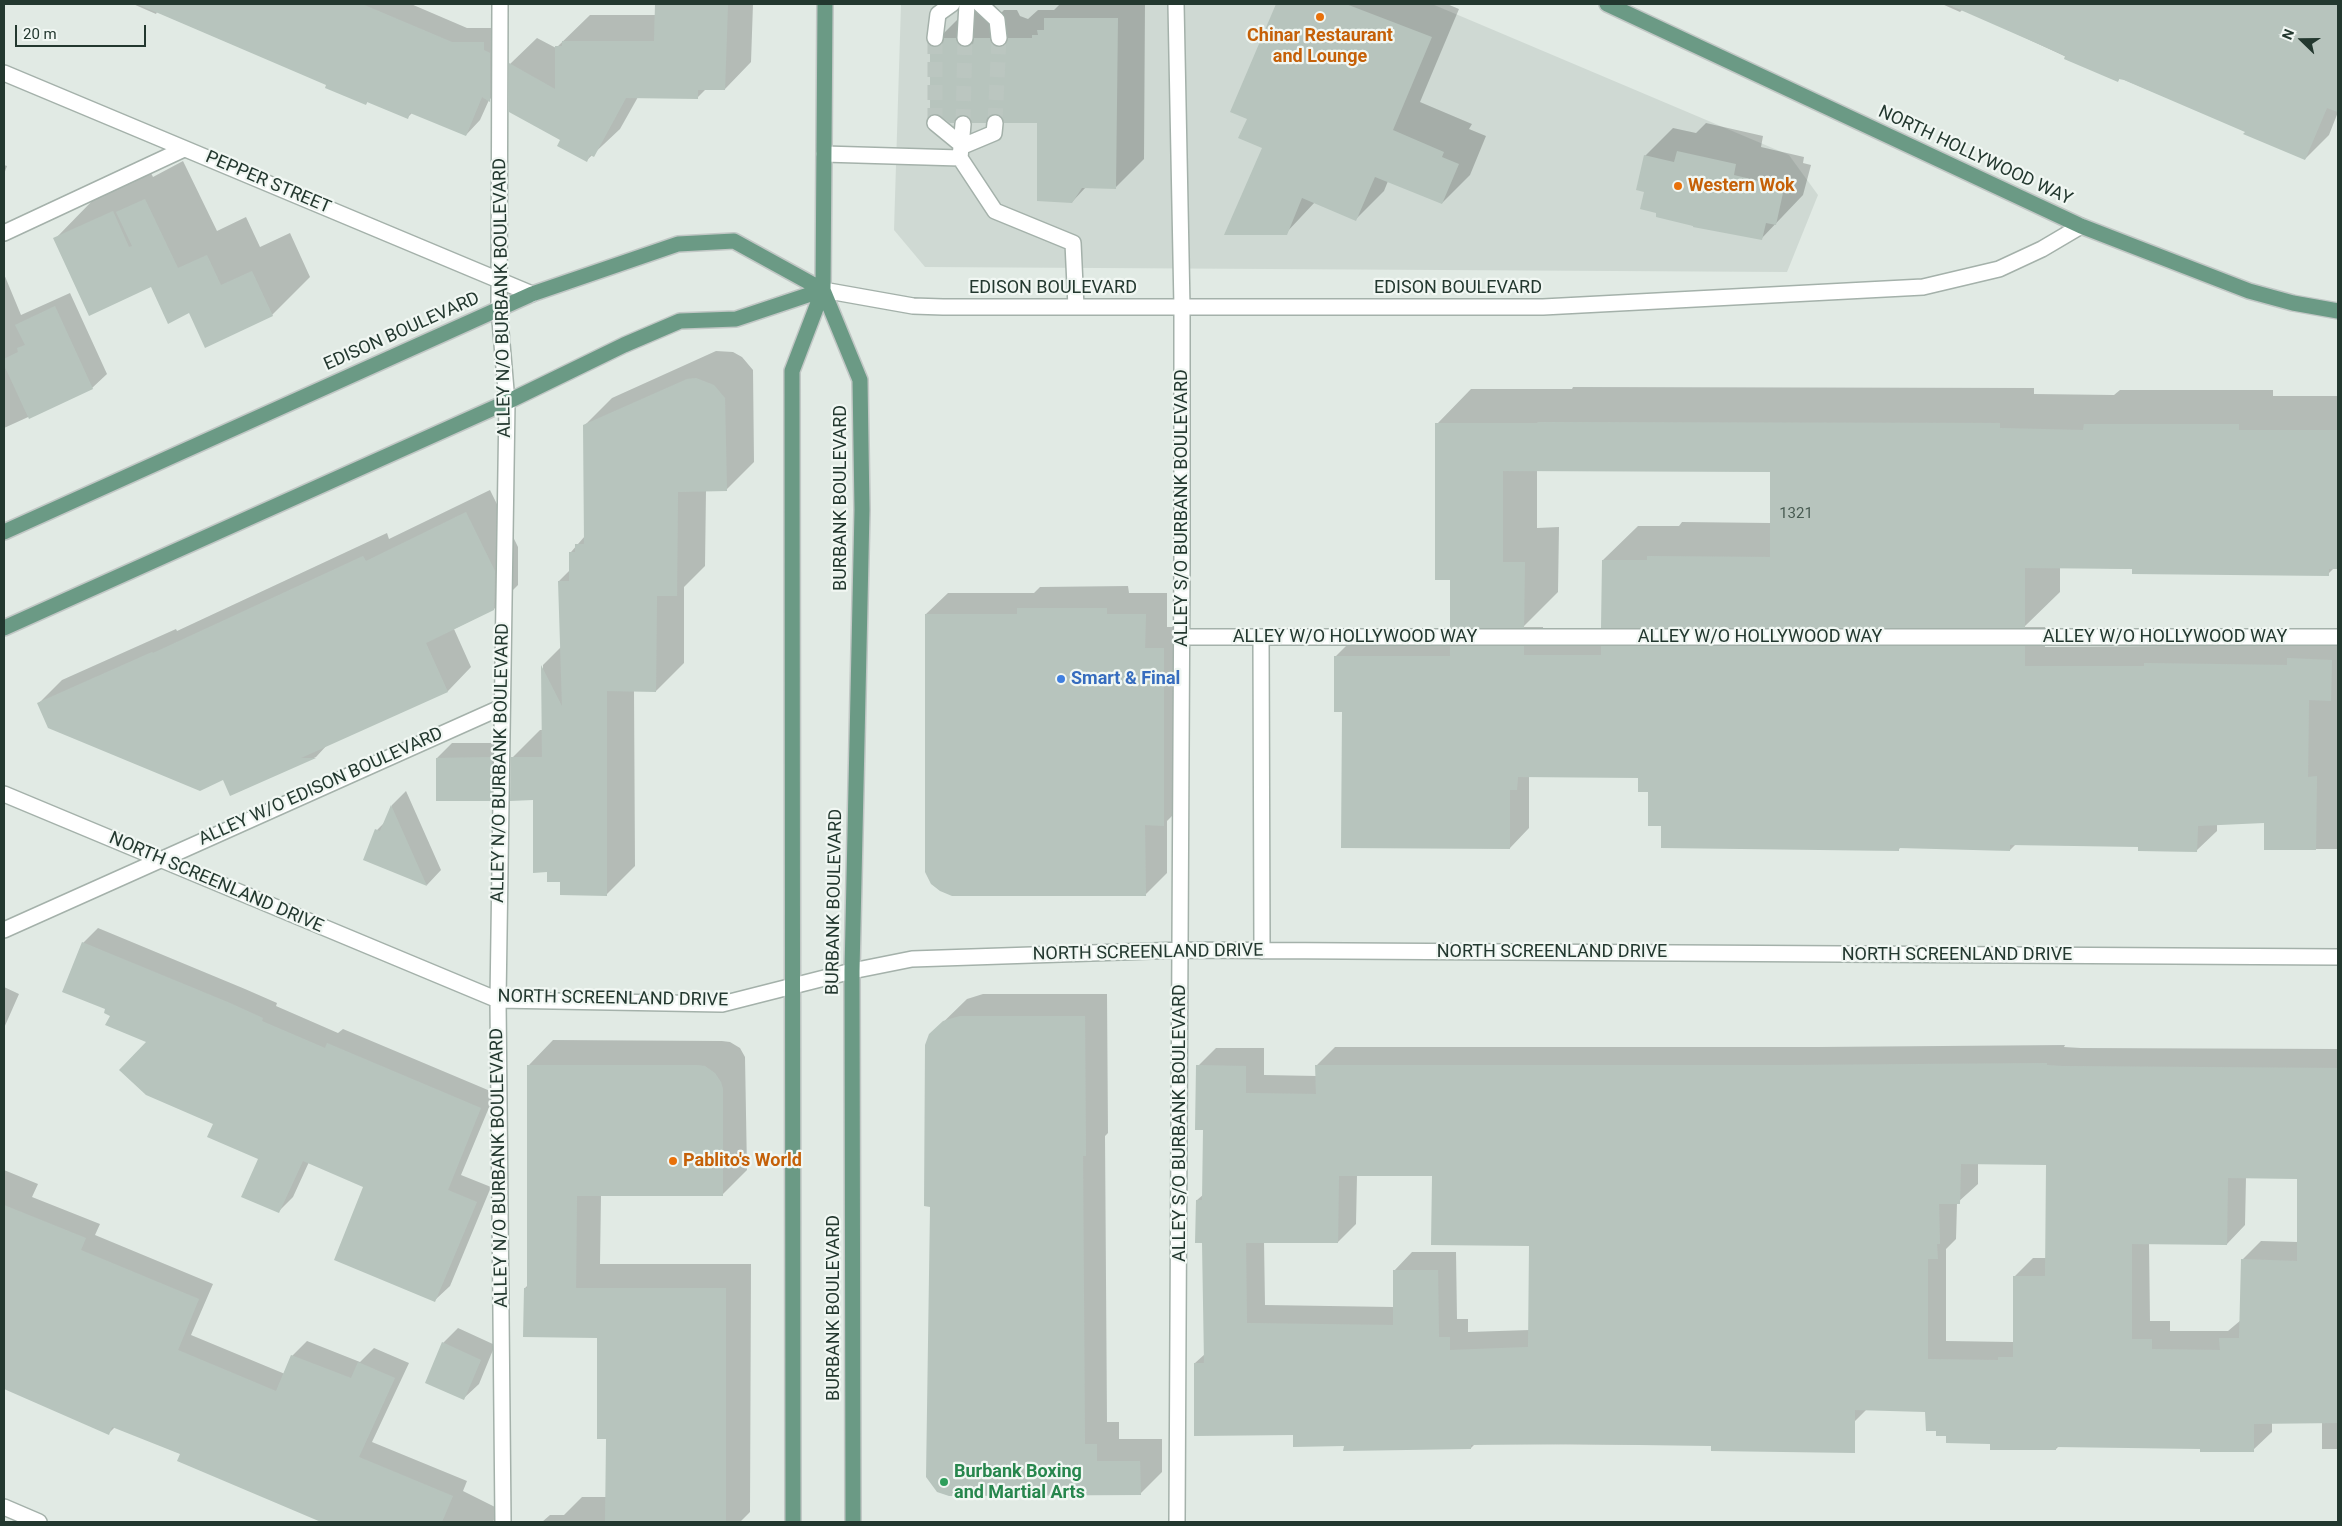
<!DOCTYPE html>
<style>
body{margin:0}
#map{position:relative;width:2342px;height:1526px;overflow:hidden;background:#e1eae4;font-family:Roboto,sans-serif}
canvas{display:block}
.frame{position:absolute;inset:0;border:5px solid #23382f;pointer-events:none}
.north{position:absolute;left:2277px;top:15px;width:50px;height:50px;-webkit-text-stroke:4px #f1f7f3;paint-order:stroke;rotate:292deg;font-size:14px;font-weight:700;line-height:20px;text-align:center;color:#23382f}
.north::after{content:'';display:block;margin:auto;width:18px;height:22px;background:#23382f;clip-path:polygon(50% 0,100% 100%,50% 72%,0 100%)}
.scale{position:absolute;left:15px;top:25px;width:131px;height:22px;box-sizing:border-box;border:2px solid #23382f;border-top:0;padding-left:6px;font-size:15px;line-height:18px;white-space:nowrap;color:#23382f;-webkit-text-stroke:4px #f1f7f3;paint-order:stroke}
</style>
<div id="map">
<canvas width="2342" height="1526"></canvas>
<div class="frame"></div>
<div class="north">N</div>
<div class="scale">20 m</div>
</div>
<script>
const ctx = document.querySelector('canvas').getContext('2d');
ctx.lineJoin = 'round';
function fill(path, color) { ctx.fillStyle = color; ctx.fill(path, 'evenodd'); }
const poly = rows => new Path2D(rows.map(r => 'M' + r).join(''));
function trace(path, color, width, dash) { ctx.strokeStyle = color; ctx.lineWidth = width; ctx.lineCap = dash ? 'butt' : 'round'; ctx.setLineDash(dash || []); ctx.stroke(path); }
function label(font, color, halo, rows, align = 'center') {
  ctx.font = font + ' Roboto,sans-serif'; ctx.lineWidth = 4.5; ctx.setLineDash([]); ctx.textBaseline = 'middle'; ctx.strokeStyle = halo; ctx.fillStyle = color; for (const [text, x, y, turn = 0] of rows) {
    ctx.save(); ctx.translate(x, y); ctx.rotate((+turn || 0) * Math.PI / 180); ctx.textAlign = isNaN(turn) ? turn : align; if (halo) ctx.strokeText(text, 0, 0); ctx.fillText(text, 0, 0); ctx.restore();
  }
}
const built = poly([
 [901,4,1432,4,1789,155,1818,195,1787,272,925,267,894,230]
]);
const shadow = poly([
 [133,4,411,4,467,28,499,28,504,86,489,100,480,120,466,135,412,113,407,118,368,101,366,104,328,85,157,12,156,14],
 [656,4,753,4,751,62,725,89,706,89,698,97,638,97,620,129,587,160,562,139,510,64,537,38,556,48,590,15,656,15],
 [1060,4,1145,4,1144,159,1116,187,1086,187,1072,202,1039,122,994,113,985,122,961,115,953,122,937,113,931,114,931,46,959,18,974,10,984,10,994,20,1004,10,1017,10,1020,16,1028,19,1038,10,1054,10],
 [1277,4,1447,4,1459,9,1420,102,1472,124,1469,129,1486,136,1470,175,1442,203,1388,181,1384,191,1356,219,1315,202,1286,233,1264,147,1248,118,1232,111],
 [1942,4,2338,4,2338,112,2329,135,2305,159,2246,131,2120,78,2118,81,1963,9,1960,12],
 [1706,123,1763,136,1761,147,1804,157,1803,163,1811,165,1803,195,1761,239,1694,226,1658,212,1646,191,1645,156,1673,128,1696,133],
 [183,161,217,231,246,217,260,247,290,233,310,277,272,315,190,312,151,286,55,239,93,200,151,173,153,177],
 [4,165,7,166,4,174],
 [4,274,21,315,70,293,107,374,92,388,4,428],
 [716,351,733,352,742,357,753,370,754,462,726,490,706,490,705,566,684,587,684,663,656,691,634,690,635,866,607,894,562,881,548,871,534,799,512,758,540,730,543,730,543,665,561,647,559,581,571,569,571,552,585,536,584,426,612,398],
 [1573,387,2034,388,2034,394,2114,395,2120,390,2273,390,2273,396,2338,396,2338,568,2334,568,2328,574,2060,567,2060,592,2024,627,2045,627,2045,647,2162,646,2165,644,2302,645,2308,639,2338,640,2338,849,2265,849,2265,822,2217,824,2217,831,2197,850,2139,845,2016,844,2010,850,1901,847,1898,850,1662,825,1649,791,1639,776,1529,776,1529,828,1510,848,1344,710,1336,656,1355,637,1461,637,1471,626,1451,579,1437,424,1471,389,1572,389],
 [1537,470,1771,470,1771,523,1682,522,1679,526,1638,526,1603,560,1623,626,1614,636,1543,635,1543,627,1523,627,1558,592,1559,527,1537,528],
 [490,490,518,547,518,585,494,609,454,629,471,667,448,691,328,744,316,757,231,795,224,779,39,703,62,680,176,629,177,631,387,533,389,539],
 [1128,586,1129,593,1167,593,1167,627,1186,627,1185,803,1167,821,1167,873,1145,895,926,614,948,593,1034,593,1040,587],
 [452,743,506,743,506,785,491,799,437,758],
 [406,791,441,870,427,885,365,860,377,830,386,821,392,805],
 [98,928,245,989,277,1003,276,1006,338,1033,343,1029,495,1093,461,1175,491,1187,450,1286,435,1300,365,1186,309,1162,293,1197,278,1212,259,1158,215,1123,148,1042,112,1015,107,1008,83,943],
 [4,987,19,994,4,1028],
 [983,994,1107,994,1108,1133,1105,1136,1107,1422,1119,1422,1119,1439,1162,1439,1162,1472,1140,1494,949,1495,931,1205,930,1035,967,999],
 [553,1040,722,1041,730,1042,740,1048,745,1057,747,1170,722,1195,601,1195,600,1264,751,1264,750,1512,740,1522,542,1522,550,1515,564,1515,582,1497,606,1497,607,1438,598,1337,525,1288,528,1285,529,1065],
 [2065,1045,2064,1047,2081,1048,2338,1049,2338,1449,2322,1449,2322,1422,2272,1423,2272,1432,2253,1450,2202,1447,2059,1446,2056,1449,1991,1442,1947,1434,1927,1411,1867,1409,1855,1421,1712,1445,1475,1444,1471,1448,1345,1445,1294,1434,1195,1363,1205,1354,1203,1242,1197,1200,1204,1194,1205,1129,1198,1066,1216,1048,1264,1048,1264,1075,1317,1076,1317,1065,1335,1047,1818,1047],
 [1978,1163,2048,1163,2047,1258,2033,1258,2015,1276,2014,1342,1946,1341,1946,1249,1956,1239,1957,1203,1978,1184],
 [1357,1175,1433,1175,1531,1245,1530,1330,1468,1332,1468,1319,1457,1319,1456,1252,1412,1252,1394,1271,1394,1307,1265,1305,1264,1241,1338,1242,1356,1224],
 [2246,1177,2298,1178,2298,1242,2261,1241,2243,1259,2241,1320,2228,1331,2170,1331,2170,1321,2150,1321,2149,1243,2227,1244,2245,1225],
 [4,1170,38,1184,32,1197,100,1224,95,1235,213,1284,191,1335,285,1374,292,1356,307,1341,360,1362,374,1348,409,1363,372,1442,467,1481,463,1491,499,1509,493,1522,324,1522,179,1460,181,1454,115,1427,109,1433,4,1388],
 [458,1328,495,1345,479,1384,464,1398,443,1343]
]);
const building = poly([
 [137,4,362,4,452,42,484,42,484,50,490,53,490,102,482,97,466,136,410,113,408,119,367,102,366,105,325,88,326,85],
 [655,4,728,4,725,90,698,90,698,99,626,98,594,157,590,155,587,162,557,146,560,140,509,112,509,63,555,89,555,46,562,46,562,41,654,41],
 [1276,4,1346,4,1432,37,1393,130,1444,152,1442,157,1459,164,1442,204,1375,177,1356,221,1302,198,1287,235,1224,235,1262,148,1238,138,1247,119,1230,112],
 [1947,4,2338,4,2338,112,2327,108,2305,160,2243,134,2245,132,2124,80,2119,79,2118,82,2064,59,2065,56,2061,54],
 [1044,18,1118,18,1116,189,1082,188,1072,203,1037,201,1037,123,1004,123,1001,116,995,114,988,117,986,123,972,123,969,117,963,115,956,118,954,123,950,123,937,114,930,116,930,46,938,47,943,43,944,38,956,38,959,46,965,47,973,44,974,38,990,38,992,44,1001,47,1005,45,1008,38,1032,38,1032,35,1038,35,1037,30,1044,30],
 [1677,151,1736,164,1734,175,1776,185,1775,191,1783,193,1776,225,1766,223,1762,240,1693,227,1693,226,1656,217,1656,213,1640,209,1644,192,1636,190,1644,155,1674,162],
 [145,199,178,268,207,255,221,285,252,271,273,316,205,348,189,313,168,324,151,287,89,316,53,238,113,211,129,247,132,246,116,212],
 [55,306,93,389,29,419,4,365,4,359,18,352,17,348,25,345,15,325],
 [696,378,714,385,725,398,727,491,678,492,677,596,657,596,656,692,607,691,607,896,560,895,560,882,547,882,547,872,533,873,533,800,510,801,511,757,542,757,541,665,562,706,558,581,569,581,569,552,575,552,575,544,584,544,583,425,687,379],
 [1537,422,2000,423,2000,428,2083,430,2084,424,2239,424,2239,430,2338,430,2338,569,2329,569,2329,576,2132,574,2132,569,2025,568,2025,628,1601,628,1602,560,1647,560,1647,556,1770,557,1770,472,1503,471,1503,562,1525,562,1524,628,1450,628,1450,580,1435,580,1435,423,1538,423],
 [466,512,495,571,494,610,426,643,448,692,301,758,316,758,230,796,223,780,200,791,48,728,37,703,152,652,153,653,363,556,366,561],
 [1017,608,1107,608,1107,614,1146,614,1145,648,1164,648,1164,826,1145,825,1146,896,952,896,940,891,931,884,925,872,925,614,1017,614],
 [1450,646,1524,646,1524,655,1601,655,1601,646,2025,646,2025,666,2144,666,2144,663,2287,665,2287,658,2332,660,2331,701,2309,700,2308,777,2317,776,2316,850,2264,850,2264,823,2198,826,2197,852,2138,851,2138,847,2010,845,2010,851,1899,848,1899,851,1661,848,1661,826,1648,826,1648,792,1638,792,1638,778,1518,777,1517,790,1510,790,1510,849,1341,848,1342,712,1334,712,1334,656,1450,656],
 [492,757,492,801,436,801,436,758],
 [391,805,427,886,363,860,375,829,380,831],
 [82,942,230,1003,263,1018,262,1021,325,1048,327,1043,481,1108,448,1190,477,1202,435,1302,334,1260,363,1187,303,1161,279,1213,241,1197,258,1159,207,1137,213,1124,146,1095,119,1070,146,1042,105,1025,110,1016,104,1013,105,1009,62,992],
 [960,1016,1085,1016,1086,1156,1083,1156,1085,1444,1097,1444,1097,1461,1140,1461,1141,1495,949,1496,937,1492,926,1477,930,1207,924,1206,925,1045,929,1034,943,1021],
 [2047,1063,2047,1065,2062,1066,2338,1068,2338,1423,2254,1424,2254,1452,2200,1452,2200,1449,2056,1447,2056,1450,1990,1450,1990,1444,1946,1443,1946,1436,1936,1436,1936,1431,1926,1431,1925,1412,1855,1410,1855,1453,1711,1451,1711,1446,1568,1444,1471,1445,1471,1449,1343,1451,1344,1446,1293,1447,1293,1435,1194,1436,1194,1363,1204,1363,1202,1243,1195,1243,1196,1200,1202,1200,1203,1130,1195,1130,1196,1065,1246,1066,1246,1093,1316,1094,1315,1065,1799,1065],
 [1961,1164,2046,1165,2045,1276,2013,1276,2013,1357,1998,1357,1998,1360,1928,1359,1928,1259,1938,1259,1937,1244,1940,1244,1939,1204,1960,1204],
 [1339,1176,1432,1176,1431,1245,1529,1246,1528,1347,1450,1350,1450,1337,1439,1337,1438,1270,1393,1270,1393,1325,1247,1323,1246,1243,1338,1243],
 [2228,1178,2297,1179,2297,1261,2241,1259,2239,1338,2219,1338,2220,1350,2152,1349,2152,1339,2132,1339,2132,1244,2227,1245],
 [527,1065,697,1065,705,1066,715,1073,721,1082,723,1089,723,1196,577,1196,576,1288,726,1288,726,1522,605,1522,606,1439,597,1439,597,1338,523,1337,524,1288,527,1288],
 [4,1205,86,1238,81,1250,199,1299,178,1350,276,1391,291,1355,351,1378,358,1362,395,1378,359,1457,453,1496,442,1522,321,1522,177,1461,180,1454,112,1427,109,1435,4,1389],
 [442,1342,481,1360,464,1400,425,1383]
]);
const minorTunnel = poly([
 [935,123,935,38],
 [995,123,999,38],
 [963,124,965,38]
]);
const minor = poly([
 [500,4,499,309,507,402,498,1000,503,1522],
 [980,4,997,20,999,38],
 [1176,4,1182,307,1182,559,1177,1522],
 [935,38,938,14,952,4],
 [965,38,967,4],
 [4,73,532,294],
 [935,123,963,146,994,133,995,123],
 [824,154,960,158,963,124],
 [960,158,995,211,1073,243,1076,307],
 [4,233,184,149],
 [823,290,913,306,943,307,1543,307,1923,287,1999,269,2042,249,2081,226],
 [1181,637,2338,637],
 [1261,637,1262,951],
 [4,794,498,1000,722,1004,852,971,912,959,1181,950,2338,957],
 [4,930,502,707],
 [4,1507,39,1522]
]);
const major = poly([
 [1607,4,2081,226,2249,291,2293,303,2338,311],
 [823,290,860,380,862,510,852,971,853,1522],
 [4,532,532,294,678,244,734,241,823,290],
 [4,628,507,402,624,345,680,321,736,319,823,290],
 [793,1522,792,371,823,290,825,4]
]);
const markers = [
 [1320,17,5,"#e8710a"],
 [1678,186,5,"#e8710a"],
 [1061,679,5,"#3f7fe0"],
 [673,1161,5,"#e8710a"],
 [944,1482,5,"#2e9e5b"]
];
const numberNames = [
 ["1321",1796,514]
];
const foodNames = [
 ["Chinar Restaurant",1320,36,"center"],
 ["and Lounge",1320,57,"center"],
 ["Western Wok",1688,186],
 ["Pablito's World",683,1161]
];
const streetNames = [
 ["NORTH HOLLYWOOD WAY",1975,156,25],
 ["PEPPER STREET",268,183,23],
 ["EDISON BOULEVARD",1053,288],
 ["EDISON BOULEVARD",1458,288],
 ["ALLEY N/O BURBANK BOULEVARD",503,298,-91],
 ["EDISON BOULEVARD",402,332,-24],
 ["BURBANK BOULEVARD",841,498,-90],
 ["ALLEY S/O BURBANK BOULEVARD",1182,508,-90],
 ["ALLEY W/O HOLLYWOOD WAY",1355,637],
 ["ALLEY W/O HOLLYWOOD WAY",1760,637],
 ["ALLEY W/O HOLLYWOOD WAY",2165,637],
 ["ALLEY N/O BURBANK BOULEVARD",501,763,-89],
 ["ALLEY W/O EDISON BOULEVARD",321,787,-24],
 ["NORTH SCREENLAND DRIVE",216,883,23],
 ["BURBANK BOULEVARD",835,902,-89],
 ["NORTH SCREENLAND DRIVE",1552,952],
 ["NORTH SCREENLAND DRIVE",1148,953,-1],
 ["NORTH SCREENLAND DRIVE",1957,955],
 ["NORTH SCREENLAND DRIVE",613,999,1],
 ["ALLEY S/O BURBANK BOULEVARD",1180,1123,-90],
 ["ALLEY N/O BURBANK BOULEVARD",500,1168,-91],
 ["BURBANK BOULEVARD",834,1308,-90]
];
const shopNames = [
 ["Smart & Final",1071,679]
];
const leisureNames = [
 ["Burbank Boxing",954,1472],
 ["and Martial Arts",954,1493]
];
fill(built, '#cfd9d3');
fill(shadow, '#0003');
fill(building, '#b7c4bd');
trace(minorTunnel, '#bbc6c0', 15, [15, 8]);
trace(minor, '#a4b1aa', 18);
trace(major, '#c1c7c5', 18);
trace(minor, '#fff', 15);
trace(major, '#6b9a85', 15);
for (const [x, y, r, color] of markers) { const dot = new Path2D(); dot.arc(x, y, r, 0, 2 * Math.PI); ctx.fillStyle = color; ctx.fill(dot); trace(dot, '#f1f7f3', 2); }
label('15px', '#485b52', null, numberNames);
label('bold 18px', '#c56008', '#f1f7f3', foodNames, 'left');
label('18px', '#23382f', '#f1f7f3', streetNames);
label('bold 18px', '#366cbe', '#f1f7f3', shopNames, 'left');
label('bold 18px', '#27864d', '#f1f7f3', leisureNames, 'left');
</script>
